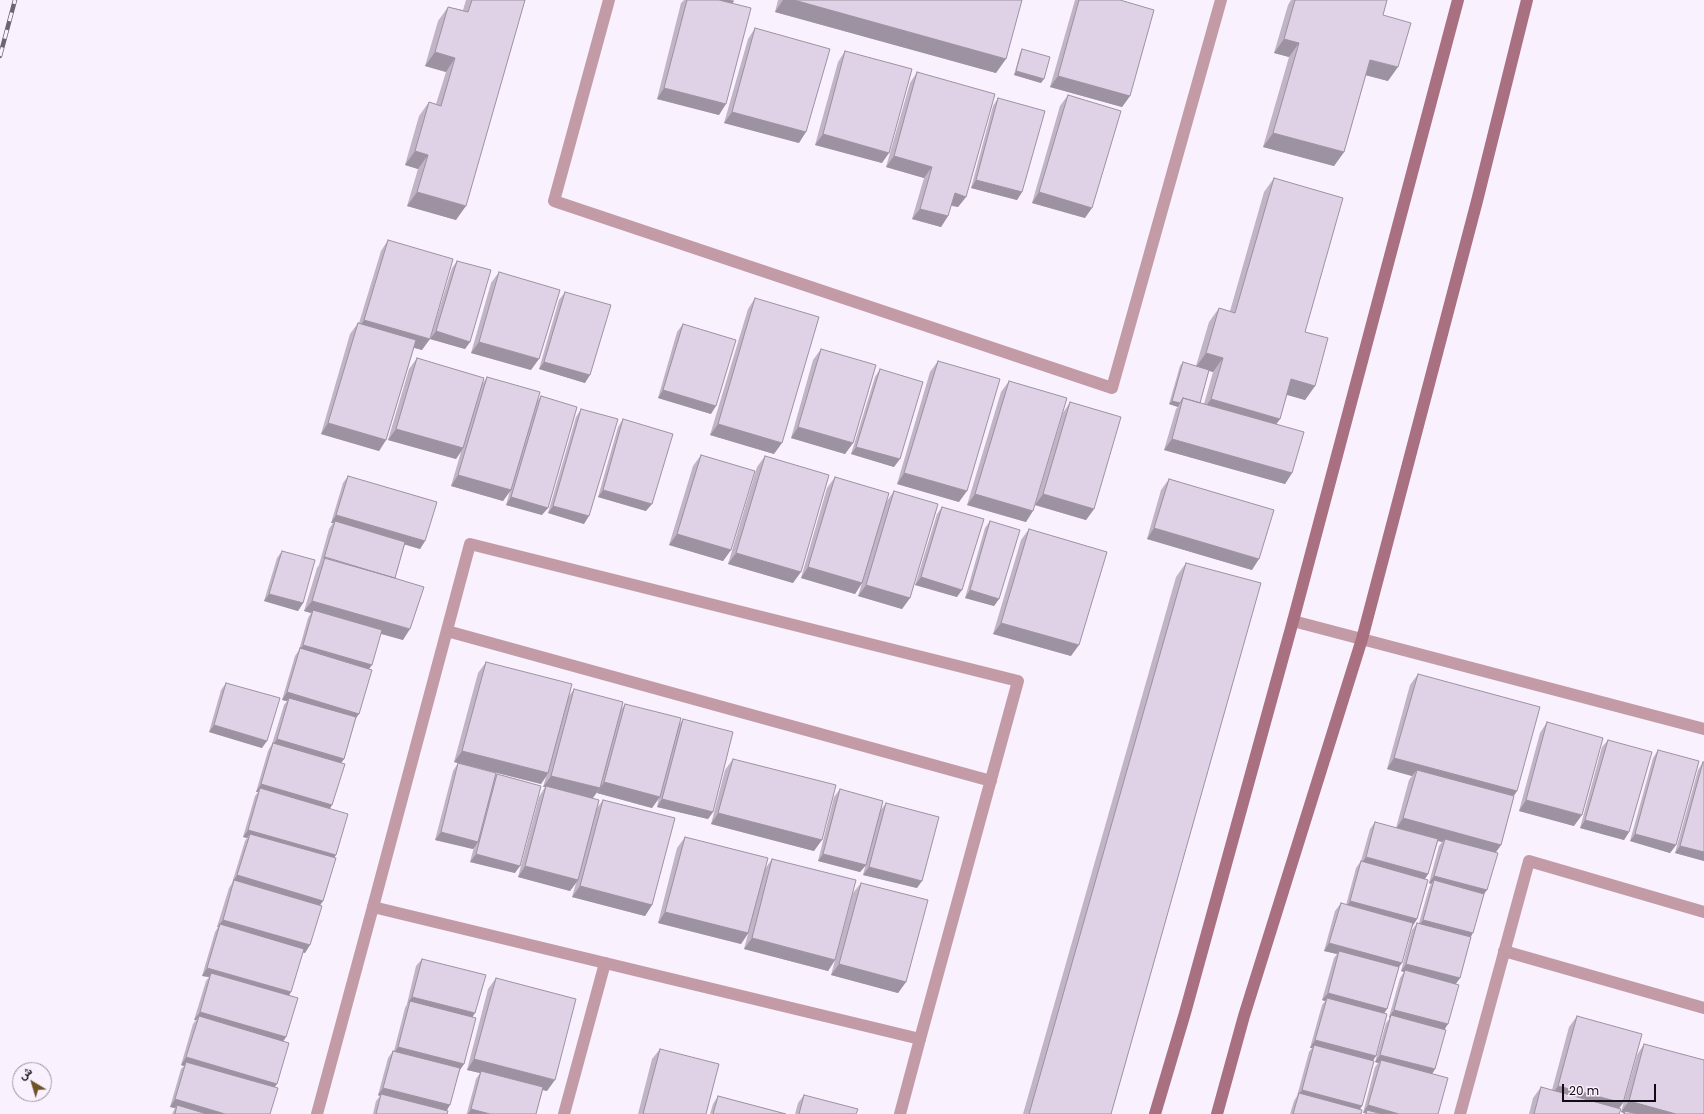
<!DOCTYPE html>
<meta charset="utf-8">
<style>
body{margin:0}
#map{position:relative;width:1704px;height:1114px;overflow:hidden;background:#faf1fe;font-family:Poppins,Vazirmatn,sans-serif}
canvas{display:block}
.north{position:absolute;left:12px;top:1062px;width:40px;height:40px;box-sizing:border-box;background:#faf1fe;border:1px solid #9d95a0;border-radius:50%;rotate:322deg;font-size:11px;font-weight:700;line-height:16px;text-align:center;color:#110c13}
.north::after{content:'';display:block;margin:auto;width:14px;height:18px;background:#6d5325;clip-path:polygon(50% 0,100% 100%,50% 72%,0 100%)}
.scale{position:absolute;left:1562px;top:1084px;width:94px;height:18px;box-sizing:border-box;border:2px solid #110c13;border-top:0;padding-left:5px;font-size:12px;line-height:14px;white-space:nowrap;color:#110c13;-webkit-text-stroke:3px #faf1fe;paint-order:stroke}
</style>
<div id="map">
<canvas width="1704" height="1114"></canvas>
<div class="north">ش</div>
<div class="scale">20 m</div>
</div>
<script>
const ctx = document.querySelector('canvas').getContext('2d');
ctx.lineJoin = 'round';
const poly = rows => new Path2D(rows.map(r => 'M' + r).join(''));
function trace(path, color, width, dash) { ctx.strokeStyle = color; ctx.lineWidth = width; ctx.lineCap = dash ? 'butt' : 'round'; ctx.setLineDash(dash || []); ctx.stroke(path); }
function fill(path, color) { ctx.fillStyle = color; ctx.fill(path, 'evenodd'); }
const lane = poly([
 [447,631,991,781],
 [373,907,470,544,1018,681,920,1039],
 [1504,951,1704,1008],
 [564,1114,605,963],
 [1460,1114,1529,861,1704,912]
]);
const street = poly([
 [609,0,554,201,1112,388,1221,0],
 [1293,621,1704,729],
 [317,1114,373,907,920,1039,900,1114]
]);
const secondary = poly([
 [1155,1114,1185,1013,1293,621,1458,0],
 [1217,1114,1244,1016,1362,639,1477,201,1527,0]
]);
const rail = poly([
 [0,56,15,0]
]);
const wall = poly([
 [466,0,525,0,456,220,407,206,418,169,405,165,419,116,429,102,436,104,446,72,425,66,438,21,448,7,463,10],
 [684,0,734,0,732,4,719,115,657,99,681,3],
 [778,0,1022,0,996,73,775,12],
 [1075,0,1120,0,1130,96,1122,107,1050,87],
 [1291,0,1387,0,1383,15,1388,81,1366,75,1344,152,1334,166,1263,147,1289,57,1274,53,1288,5],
 [755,28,799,143,724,123,748,39],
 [1022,49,1041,83,1014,75,1020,53],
 [845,51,882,163,815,145,838,62],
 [917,72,966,197,958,207,951,206,948,216,941,227,912,219,924,178,886,167,910,83],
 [1068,95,1085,218,1032,203,1060,106],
 [998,98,1022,192,1017,200,971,188,993,106],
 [1274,178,1305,332,1315,386,1305,400,1287,395,1280,419,1276,424,1292,473,1285,484,1164,450,1176,409,1178,407,1169,404,1180,366,1183,362,1196,366,1209,322,1219,308,1230,311,1264,192],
 [1209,371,1213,372,1204,404,1200,403],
 [388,240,422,350,414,348,386,440,379,451,321,434,350,334,358,323,359,323,381,251],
 [457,261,470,342,465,349,430,339,452,268],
 [499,272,531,370,471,353,491,283],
 [565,292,585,383,539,369,559,300],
 [755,298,774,454,710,435,748,309],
 [683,324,711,414,658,398,677,332],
 [821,349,853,443,845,454,791,438,813,360],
 [417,358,483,383,487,377,536,403,541,396,542,515,506,505,510,491,503,501,451,486,461,452,456,459,388,440,409,369],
 [938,361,959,502,897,484,930,372],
 [880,369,894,467,851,454,875,377],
 [1009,381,1026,522,967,505,1001,392],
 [1070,402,1094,509,1086,520,1035,505,1063,413],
 [581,409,584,524,548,513,576,417],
 [623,419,646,511,598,497,618,427],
 [701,455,731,550,723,561,669,545,693,466],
 [765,456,793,583,728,564,757,467],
 [348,476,425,541,420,549,405,544,395,578,403,640,381,634,369,669,356,718,344,759,341,763,332,805,330,809,334,858,323,901,320,905,305,953,303,952,289,996,286,1037,283,1041,274,1087,270,1114,172,1114,175,1108,170,1107,181,1069,184,1066,181,1065,193,1024,196,1020,194,1020,206,981,209,977,202,976,215,932,218,927,217,927,229,888,232,883,245,841,247,838,243,837,255,796,258,792,256,792,268,751,272,744,284,705,287,701,282,700,295,656,299,650,308,618,311,613,304,611,317,568,319,565,329,529,333,523,331,523,343,483],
 [835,477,887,501,894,491,910,598,902,609,858,596,862,583,855,594,801,578,827,488],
 [1169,479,1252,570,1147,539,1161,490],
 [942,507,957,597,915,585,937,514],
 [990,521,999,599,994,606,965,598,985,528],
 [1029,529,1071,656,993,634,1021,540],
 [282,551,303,603,298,611,264,601,277,558],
 [1186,563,1111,1114,1023,1114,1176,577],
 [486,662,569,696,574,689,620,711,625,704,679,725,683,719,713,812,708,819,657,807,659,797,652,808,597,793,597,792,593,798,597,808,603,800,652,905,645,916,572,897,576,883,570,891,518,877,539,797,545,787,543,787,546,777,541,784,454,762,478,673],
 [1418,674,1517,791,1514,796,1501,845,1496,852,1484,895,1471,937,1460,978,1456,984,1435,1069,1432,1074,1438,1114,1364,1114,1365,1113,1363,1113,1375,1067,1378,1063,1375,1062,1386,1023,1390,1018,1389,1017,1400,978,1404,972,1401,971,1412,930,1417,923,1419,923,1429,888,1431,884,1429,883,1439,846,1442,842,1438,841,1428,874,1425,879,1417,919,1412,927,1399,967,1387,1009,1384,1014,1376,1056,1373,1060,1362,1106,1359,1110,1361,1114,1290,1114,1294,1101,1297,1096,1309,1052,1312,1048,1310,1048,1322,1005,1325,1001,1322,1000,1334,958,1337,954,1324,951,1335,911,1341,903,1346,905,1356,868,1361,861,1370,829,1375,822,1396,828,1409,780,1412,776,1387,769,1410,685],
 [226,683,262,748,209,732,221,690],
 [1547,722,1574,826,1519,811,1540,733],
 [1608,740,1629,832,1624,840,1580,828,1602,747],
 [1658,750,1676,845,1670,853,1630,841,1653,758],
 [733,759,814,851,711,824,725,770],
 [1703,762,1704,861,1675,853,1698,770],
 [458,763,495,777,497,774,515,873,470,862,474,847,473,849,435,840,453,771],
 [840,789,866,865,860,872,818,861,834,797],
 [886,803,917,888,863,875,880,811],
 [685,837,765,869,772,859,835,960,828,971,744,949,748,934,741,944,658,923,677,848],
 [861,883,906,982,898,993,831,975,853,893],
 [422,959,473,1017,464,1064,460,1070,447,1111,447,1114,373,1114,376,1101,380,1096,378,1095,388,1058,393,1051,394,1051,405,1008,407,1004,416,966],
 [496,978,547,1091,543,1090,536,1114,466,1114,467,1113,476,1079,480,1073,467,1070,488,989],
 [1577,1016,1623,1103,1619,1108,1619,1114,1529,1114,1533,1098,1541,1087,1552,1090,1569,1027],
 [1644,1044,1704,1114,1623,1114,1624,1113,1621,1112,1637,1055],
 [660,1049,706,1114,638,1114,652,1059],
 [804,1095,856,1114,795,1114,798,1103],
 [718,1096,786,1114,710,1114,713,1104]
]);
const shadedWall = poly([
 [687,0,729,0,734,1,726,12],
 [783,0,794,0,1006,59,996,73,775,12],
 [1284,39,1299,43,1289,57,1274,53],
 [435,52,455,58,446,72,425,66],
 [1370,60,1398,67,1388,81,1361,74],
 [1016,71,1044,79,1041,83,1014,75],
 [1058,76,1130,96,1122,107,1050,87],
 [664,88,726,104,719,115,657,99],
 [732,112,806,132,799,143,724,123],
 [1273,133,1344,152,1334,166,1263,147],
 [823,134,889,153,882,163,815,145],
 [415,151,428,155,418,169,405,165],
 [894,156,932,167,924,178,886,167],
 [976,180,1022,192,1017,200,971,188],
 [417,192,466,206,456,220,407,206],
 [1039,192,1092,208,1085,218,1032,203],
 [955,193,966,197,958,207,947,204],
 [920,209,948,216,941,227,912,219],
 [364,320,430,339,422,350,357,331],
 [436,331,470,342,465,349,430,339],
 [479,342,539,359,531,370,471,353],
 [1206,353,1223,358,1213,372,1196,367],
 [544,362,590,375,585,383,539,369],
 [1291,379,1315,386,1305,400,1281,393],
 [663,390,716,406,711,414,658,398],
 [1211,399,1280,419,1270,433,1201,413],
 [1172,401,1180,403,1178,407,1169,404],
 [328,423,386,440,379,451,321,434],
 [718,424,782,443,774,454,710,435],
 [798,427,853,443,845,454,791,438],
 [396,429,463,448,456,459,388,440],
 [1172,439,1292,473,1285,484,1164,450],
 [856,447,900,459,894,467,851,454],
 [904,473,967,491,959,502,897,484],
 [458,475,511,490,503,501,451,486],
 [603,490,652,504,646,511,598,497],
 [975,494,1033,511,1026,522,967,505],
 [1043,494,1094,509,1086,520,1035,505],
 [511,497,548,508,542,515,506,505],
 [553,506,589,516,584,524,548,513],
 [336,515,425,541,420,549,334,524,335,521,333,523,331,523],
 [1154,528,1259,559,1252,570,1147,539],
 [677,534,731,550,723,561,669,545],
 [736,553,801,572,793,583,728,564],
 [808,567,862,583,855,594,801,578],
 [921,577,962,590,957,597,915,585],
 [866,585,910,598,902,609,858,596],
 [970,590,999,599,994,606,965,598],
 [269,594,303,603,298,611,264,601],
 [312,601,410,629,403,640,312,614,313,610,311,613,304,611],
 [1001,623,1079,645,1071,656,993,634],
 [303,645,372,665,366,673,299,651],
 [287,692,359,714,354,721,289,698,287,701,282,700],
 [214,725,267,741,262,748,209,732],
 [277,739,344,759,339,766,272,746],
 [462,751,548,773,541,784,454,762],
 [1394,758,1517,791,1509,802,1417,770,1412,776,1387,769],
 [551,776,600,788,592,799,546,786,545,787,543,787],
 [604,782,660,797,652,808,597,793],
 [261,784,332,805,327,812,260,788,258,792,256,792],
 [662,799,713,812,708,819,657,807],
 [1526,800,1582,815,1574,826,1519,811],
 [718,813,822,840,814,851,711,824],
 [1403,818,1501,845,1493,856,1445,839,1442,842,1396,829],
 [1585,820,1629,832,1624,840,1580,828],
 [248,830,336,855,331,862,250,834,247,838,243,837],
 [441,832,478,842,473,849,435,840],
 [1635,834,1676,845,1670,853,1630,841],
 [1680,846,1704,852,1704,861,1675,853],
 [476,854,520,866,515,873,470,862],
 [823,854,866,865,860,872,818,861],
 [1366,857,1428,874,1423,882,1360,865],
 [525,866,578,880,570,891,518,877],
 [869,867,922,881,917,888,863,875],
 [237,875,323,901,318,908,234,880,232,883],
 [1434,876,1487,890,1482,897,1434,880,1431,884,1429,883],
 [580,886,652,905,645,916,572,897],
 [1350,901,1417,919,1412,927,1345,909],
 [665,912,748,933,741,944,658,923],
 [223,920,310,945,305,953,219,928,220,924,218,927,217,927],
 [1423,920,1473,933,1468,941,1418,927],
 [752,938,835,960,828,971,744,949],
 [1329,943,1402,963,1397,970,1339,951,1337,954,1324,951],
 [839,964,906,982,898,993,831,975],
 [1406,964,1460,978,1454,986,1405,970,1404,972,1401,971],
 [207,968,291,992,286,1000,211,973,209,977,202,976],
 [1328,993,1387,1009,1382,1016,1327,998,1325,1001,1322,1000],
 [412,997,475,1013,470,1021,410,1001,407,1004],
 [1394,1010,1448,1024,1443,1032,1391,1015,1390,1018,1389,1017],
 [200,1012,286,1037,281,1045,199,1016,196,1020,194,1020],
 [1315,1040,1376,1056,1371,1064,1314,1045,1312,1048,1310,1048],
 [398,1047,464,1064,459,1071,393,1054],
 [1380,1055,1435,1069,1430,1077,1381,1060,1378,1063,1375,1062],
 [186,1057,277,1084,272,1091,186,1062,184,1066,181,1065],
 [474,1059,555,1080,547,1091,481,1074,481,1071,480,1073,467,1070],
 [1558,1086,1623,1103,1615,1114,1550,1097],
 [383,1088,450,1105,445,1113,381,1094,380,1096,378,1095],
 [1302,1090,1362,1106,1357,1114,1298,1096],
 [175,1099,225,1114,194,1114,177,1105,175,1108,170,1107],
 [1629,1101,1676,1114,1628,1114,1625,1111,1624,1113,1621,1112],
 [1368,1105,1399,1114,1367,1114,1367,1110,1365,1113,1363,1113],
 [471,1109,490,1114,468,1114]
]);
const building = poly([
 [472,0,525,0,466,206,417,192,428,155,415,151,429,102,441,106,455,58,435,52,448,7,468,12,472,0],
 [687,0,719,0,751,8,726,104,664,88,687,0],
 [794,0,1022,0,1006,59,794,0],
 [1079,0,1120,0,1154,10,1130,96,1058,76,1079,0],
 [1295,0,1387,0,1383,15,1411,23,1398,67,1370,60,1344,152,1273,133,1299,43,1284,39,1295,0],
 [755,28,830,49,806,132,732,112,755,28],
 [1022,49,1050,57,1044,79,1016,71,1022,49],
 [845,51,912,69,889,153,823,134,845,51],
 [917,72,995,94,966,197,955,193,948,216,920,209,932,167,894,156,917,72],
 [1068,95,1121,111,1092,208,1039,192,1068,95],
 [998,98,1045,111,1022,192,976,180,998,98],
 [1274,178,1343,198,1305,332,1328,338,1315,386,1291,379,1280,419,1211,399,1223,358,1206,353,1219,308,1235,313,1274,178],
 [388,240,453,259,430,339,364,320,388,240],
 [457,261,491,270,470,342,436,331,457,261],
 [499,272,560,290,539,359,479,342,499,272],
 [565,292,611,305,590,375,544,362,565,292],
 [755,298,819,317,782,443,718,424,755,298],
 [358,323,416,340,386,440,328,423,358,323],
 [683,324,736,340,716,406,663,390,683,324],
 [821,349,876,365,853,443,798,427,821,349],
 [417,358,484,378,463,448,396,429,417,358],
 [938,361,1000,379,967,491,904,473,938,361],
 [1183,362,1209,370,1200,403,1183,398,1180,403,1172,401,1183,362],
 [880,369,923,382,900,459,856,447,880,369],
 [487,377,540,392,511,490,458,475,487,377],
 [1009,381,1067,398,1033,511,975,494,1009,381],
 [541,396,577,407,548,508,511,497,541,396],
 [1183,398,1304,432,1292,473,1172,439,1183,398],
 [1070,402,1121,417,1094,509,1043,494,1070,402],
 [581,409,618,419,589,516,553,506,581,409],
 [623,419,673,434,652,504,603,490,623,419],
 [701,455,755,471,731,550,677,534,701,455],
 [765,456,829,475,801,572,736,553,765,456],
 [348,476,437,502,425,541,336,515,348,476],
 [835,477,889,493,862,583,808,567,835,477],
 [1169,479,1274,510,1259,559,1154,528,1169,479],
 [894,491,938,504,910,598,866,585,894,491],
 [942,507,984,519,962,590,921,577,942,507],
 [335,521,405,542,395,578,324,558,335,521],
 [990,521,1020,530,999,599,970,590,990,521],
 [1029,529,1107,552,1079,645,1001,623,1029,529],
 [282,551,315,560,303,603,269,594,282,551],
 [325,557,424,587,410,629,312,601,325,557],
 [1186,563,1261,583,1111,1114,1029,1114,1186,563],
 [313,610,382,630,372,665,303,645,313,610],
 [300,648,372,670,359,714,287,692,300,648],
 [486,662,572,684,548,773,462,751,486,662],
 [1418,674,1540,707,1517,791,1394,758,1418,674],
 [226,683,280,698,267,741,214,725,226,683],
 [574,689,623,702,600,788,551,776,574,689],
 [289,698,356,717,344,759,277,739,289,698],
 [625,704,681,718,660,797,604,782,625,704],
 [683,719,733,732,713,812,662,799,683,719],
 [1547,722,1603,738,1582,815,1526,800,1547,722],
 [1608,740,1652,752,1629,832,1585,820,1608,740],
 [273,743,345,764,332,805,261,784,273,743],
 [1658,750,1699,761,1676,845,1635,834,1658,750],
 [733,759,836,785,822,840,718,813,733,759],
 [1703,762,1704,762,1704,852,1680,846,1703,762],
 [458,763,496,773,478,842,441,832,458,763],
 [1417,770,1514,796,1501,845,1403,818,1417,770],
 [497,774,541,786,520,866,476,854,497,774],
 [546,786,599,800,578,880,525,866,546,786],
 [260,788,348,814,336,855,248,830,260,788],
 [840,789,883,801,866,865,823,854,840,789],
 [603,800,675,818,652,905,580,886,603,800],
 [886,803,939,817,922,881,869,867,886,803],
 [1375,822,1438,839,1428,874,1366,857,1375,822],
 [250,834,336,858,323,901,237,875,250,834],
 [685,837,768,858,748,933,665,912,685,837],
 [1445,839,1498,853,1487,890,1434,876,1445,839],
 [772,859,856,880,835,960,752,938,772,859],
 [1361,861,1428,880,1417,919,1350,901,1361,861],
 [234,880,322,906,310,945,223,920,234,880],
 [1434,880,1484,894,1473,933,1423,920,1434,880],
 [861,883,928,900,906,982,839,964,861,883],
 [1341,903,1413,923,1402,963,1329,943,1341,903],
 [1417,923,1471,937,1460,978,1406,964,1417,923],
 [220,924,304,949,291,992,207,968,220,924],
 [1339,951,1399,967,1387,1009,1328,993,1339,951],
 [422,959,486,975,475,1013,412,997,422,959],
 [1405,970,1459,985,1448,1024,1394,1010,1405,970],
 [211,973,298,998,286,1037,200,1012,211,973],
 [496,978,576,999,555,1080,474,1059,496,978],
 [1327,998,1387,1014,1376,1056,1315,1040,1327,998],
 [410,1001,476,1018,464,1064,398,1047,410,1001],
 [1391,1015,1446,1030,1435,1069,1380,1055,1391,1015],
 [199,1016,289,1043,277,1084,186,1057,199,1016],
 [1577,1016,1642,1034,1623,1103,1558,1086,1577,1016],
 [1644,1044,1704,1060,1704,1114,1676,1114,1629,1101,1644,1044],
 [1314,1045,1374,1061,1362,1106,1302,1090,1314,1045],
 [660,1049,719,1064,706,1114,643,1114,660,1049],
 [393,1051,460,1068,450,1105,383,1088,393,1051],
 [1381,1060,1448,1078,1438,1114,1399,1114,1368,1105,1381,1060],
 [186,1062,278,1088,270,1114,225,1114,175,1099,186,1062],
 [481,1071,543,1087,536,1114,490,1114,471,1109,481,1071],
 [1541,1087,1621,1109,1619,1114,1534,1114,1541,1087],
 [1299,1093,1362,1110,1361,1114,1293,1114,1299,1093],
 [381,1094,448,1111,447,1114,376,1114,381,1094],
 [804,1095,858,1109,856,1114,799,1114,804,1095],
 [718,1096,786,1114,713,1114,718,1096],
 [177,1105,207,1114,175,1114,177,1105],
 [1367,1110,1382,1114,1366,1114,1367,1110],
 [1625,1111,1638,1114,1624,1114,1625,1111]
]);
trace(lane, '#c39ba6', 12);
trace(street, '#c39ba6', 12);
trace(secondary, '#a87080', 12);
trace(rail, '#6c666f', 4.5);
trace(rail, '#faf1fe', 3, [9]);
fill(wall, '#c0b4c6');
fill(shadedWall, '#9c92a1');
fill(building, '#dfd1e6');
trace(building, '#9c92a1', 1);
</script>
